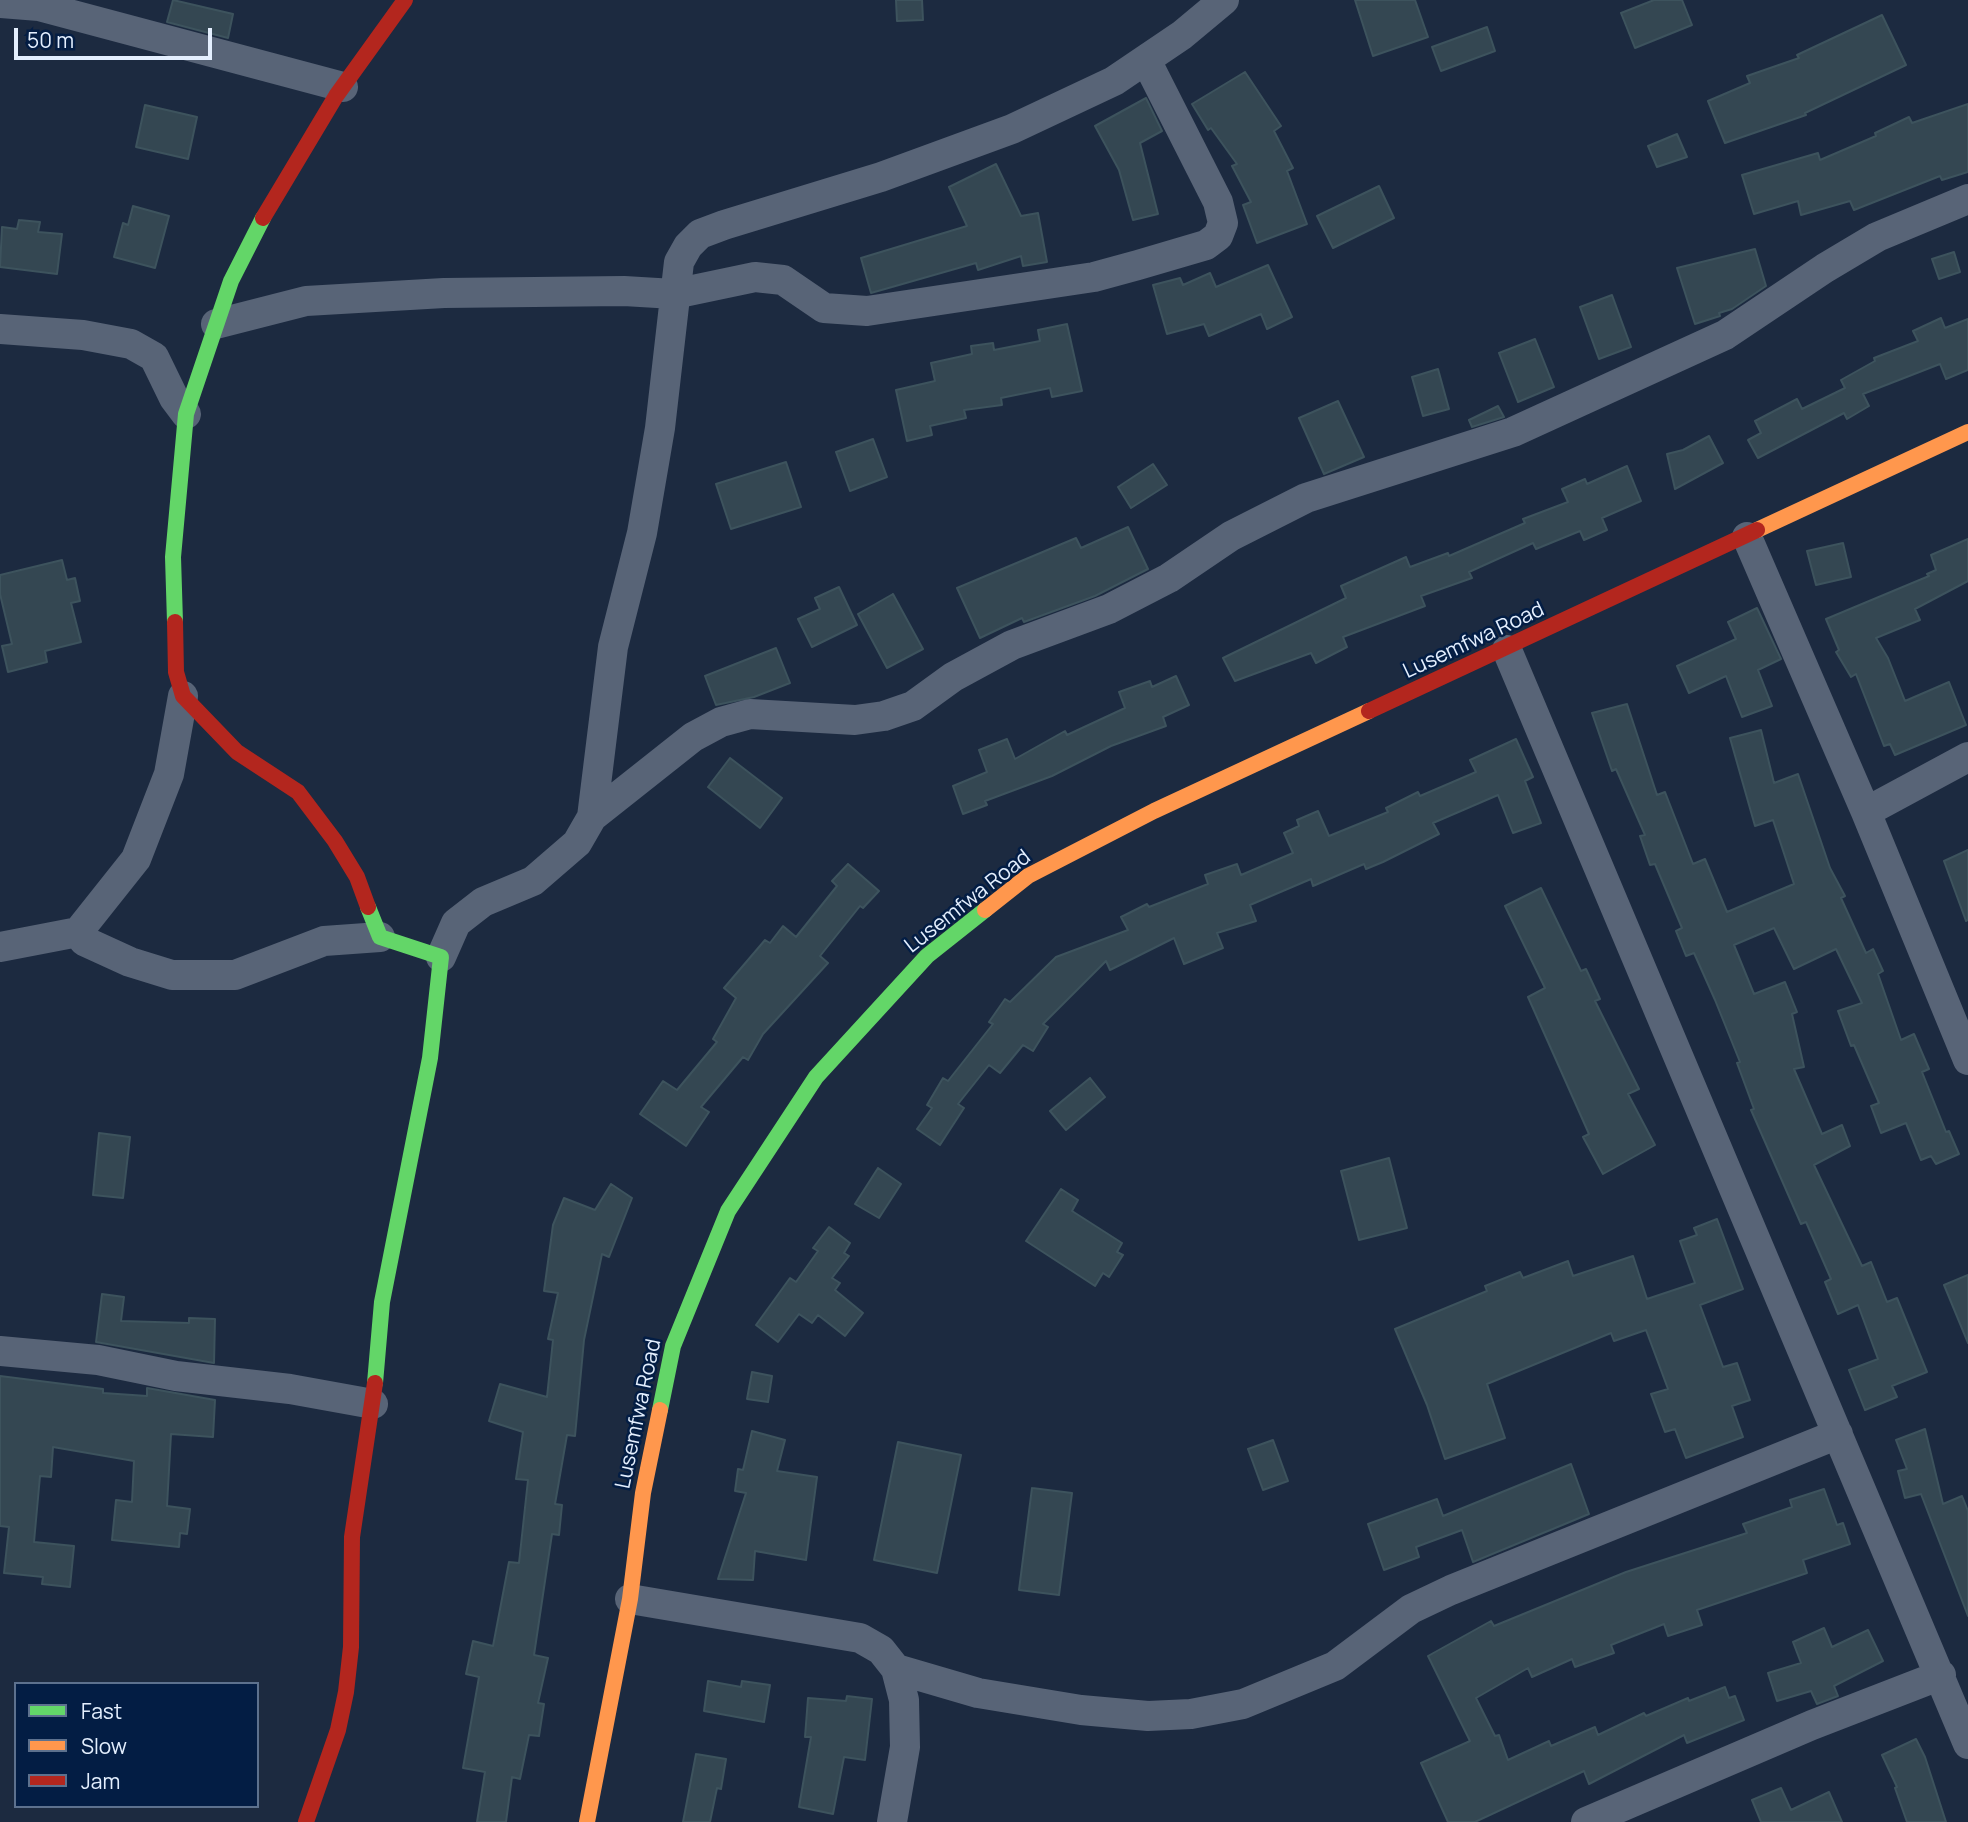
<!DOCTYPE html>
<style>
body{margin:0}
#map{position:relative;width:1968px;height:1822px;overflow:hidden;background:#1c2a40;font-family:Manrope,sans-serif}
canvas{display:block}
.legend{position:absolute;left:14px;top:1682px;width:245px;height:126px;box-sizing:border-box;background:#031d44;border:2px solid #5d718e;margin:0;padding:9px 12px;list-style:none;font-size:21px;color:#e4effe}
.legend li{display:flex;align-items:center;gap:14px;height:35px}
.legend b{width:35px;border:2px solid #5d718e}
.scale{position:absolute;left:14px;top:28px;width:198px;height:32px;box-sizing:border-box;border:4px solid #e4effe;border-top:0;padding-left:9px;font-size:21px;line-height:24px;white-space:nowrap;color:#e4effe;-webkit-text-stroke:5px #031d44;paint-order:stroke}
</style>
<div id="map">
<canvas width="1968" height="1822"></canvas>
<ul class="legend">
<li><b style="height:9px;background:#63d668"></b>Fast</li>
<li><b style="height:9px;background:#ff974d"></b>Slow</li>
<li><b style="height:9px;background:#b3261e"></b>Jam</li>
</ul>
<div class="scale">50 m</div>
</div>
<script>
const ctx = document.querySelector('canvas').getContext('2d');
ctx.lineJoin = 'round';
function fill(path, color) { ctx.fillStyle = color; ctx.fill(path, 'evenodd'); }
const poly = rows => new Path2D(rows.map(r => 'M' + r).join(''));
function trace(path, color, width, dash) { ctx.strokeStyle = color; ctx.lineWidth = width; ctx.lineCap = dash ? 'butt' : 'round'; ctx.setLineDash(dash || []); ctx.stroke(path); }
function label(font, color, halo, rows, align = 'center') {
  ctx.font = font + ' Manrope,sans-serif'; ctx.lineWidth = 5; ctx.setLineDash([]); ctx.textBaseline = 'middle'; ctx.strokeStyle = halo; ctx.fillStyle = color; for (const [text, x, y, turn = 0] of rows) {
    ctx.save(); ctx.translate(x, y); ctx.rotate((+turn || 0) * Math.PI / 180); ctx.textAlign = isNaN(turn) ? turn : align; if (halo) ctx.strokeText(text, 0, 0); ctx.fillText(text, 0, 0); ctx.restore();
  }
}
const building = poly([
 [173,0,233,14,228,38,167,22,173,0],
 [896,0,922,0,923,20,897,21,896,0],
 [1355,0,1415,0,1428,37,1373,56,1355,0],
 [1654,0,1682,0,1692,25,1635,48,1621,13,1654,0],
 [1882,15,1906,65,1805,113,1806,115,1725,143,1708,101,1750,83,1747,76,1799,58,1797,55,1882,15],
 [1487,27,1495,51,1441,71,1432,47,1487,27],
 [1245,72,1281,126,1274,131,1293,168,1287,171,1307,224,1257,243,1243,205,1251,202,1232,166,1237,164,1211,128,1208,130,1192,104,1245,72],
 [1146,98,1162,131,1140,143,1158,214,1133,220,1119,170,1095,126,1146,98],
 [1968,104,1968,172,1942,180,1940,176,1854,210,1850,201,1801,215,1798,201,1754,214,1742,175,1818,153,1820,160,1876,136,1875,133,1909,117,1912,123,1968,104],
 [145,105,197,117,188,159,136,147,145,105],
 [1677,134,1687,157,1657,167,1648,146,1677,134],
 [996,164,1021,216,1038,213,1047,262,1023,266,1021,256,978,270,976,263,871,293,861,258,967,226,949,187,996,164],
 [1379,186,1394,218,1333,248,1317,216,1379,186],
 [133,206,169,216,155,268,114,257,123,223,128,225,133,206],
 [19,220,40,222,38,232,62,234,57,274,0,267,2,227,17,229,19,220],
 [1755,249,1766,286,1732,309,1719,313,1720,316,1695,324,1677,268,1755,249],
 [1954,252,1960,272,1939,279,1932,259,1954,252],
 [1268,265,1292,317,1267,329,1261,314,1209,336,1204,324,1167,334,1153,285,1180,278,1183,285,1210,273,1216,287,1268,265],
 [1612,295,1631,347,1599,359,1580,307,1612,295],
 [1941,318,1945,328,1968,319,1968,370,1946,379,1940,364,1863,394,1869,406,1847,419,1844,413,1758,458,1748,440,1761,433,1755,421,1797,399,1802,409,1845,388,1841,380,1875,361,1874,358,1918,341,1913,331,1941,318],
 [1067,324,1082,391,1052,397,1050,388,1001,398,1002,405,964,410,966,418,930,426,932,435,907,441,896,390,935,381,931,363,972,354,971,346,993,343,994,350,1040,341,1038,330,1067,324],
 [1535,339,1554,387,1518,402,1499,353,1535,339],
 [1438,369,1449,409,1423,416,1412,377,1438,369],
 [1338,401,1364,457,1324,474,1299,418,1338,401],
 [1498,406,1504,417,1472,427,1469,420,1498,406],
 [1709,436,1723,463,1675,489,1667,454,1683,450,1709,436],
 [873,439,887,477,850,491,836,452,873,439],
 [786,462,801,507,731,529,716,484,786,462],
 [1153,464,1167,485,1131,508,1118,487,1153,464],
 [1627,466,1641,501,1602,518,1607,530,1584,540,1580,531,1536,549,1533,543,1469,572,1472,578,1421,596,1425,606,1343,637,1347,647,1316,663,1311,653,1235,681,1223,658,1346,598,1341,586,1406,557,1410,567,1448,553,1449,556,1525,523,1523,519,1568,502,1562,489,1585,479,1587,484,1627,466],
 [1128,527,1148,569,1095,596,1024,622,1022,618,980,638,957,588,1076,538,1081,548,1128,527],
 [1968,539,1968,581,1915,609,1920,620,1876,638,1888,658,1905,701,1949,682,1966,725,1895,755,1890,744,1884,746,1856,674,1851,677,1836,652,1839,650,1826,619,1929,576,1927,574,1936,570,1931,555,1968,539],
 [1843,543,1851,577,1816,585,1807,551,1843,543],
 [62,560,67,580,75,578,80,601,71,603,81,642,45,651,47,662,8,672,2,646,12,644,0,594,0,575,62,560],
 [839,587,857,625,812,647,798,619,820,609,815,598,839,587],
 [893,594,923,649,887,668,858,614,893,594],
 [1757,608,1781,659,1758,670,1772,706,1742,717,1726,676,1689,693,1677,666,1736,639,1728,622,1757,608],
 [776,648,790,683,754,697,716,705,705,676,776,648],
 [1176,676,1189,705,1163,717,1166,726,1111,746,1052,776,985,801,987,805,963,814,953,786,987,772,979,750,1007,739,1015,759,1065,731,1067,735,1125,708,1119,692,1150,681,1152,687,1176,676],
 [1627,704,1657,795,1665,792,1693,864,1705,859,1727,912,1794,884,1773,820,1755,826,1730,738,1761,730,1774,783,1798,774,1830,868,1845,896,1841,898,1866,953,1873,949,1883,971,1878,974,1901,1040,1914,1034,1929,1069,1922,1072,1946,1132,1949,1131,1959,1154,1936,1164,1931,1156,1921,1160,1906,1123,1881,1133,1871,1106,1879,1103,1854,1045,1851,1046,1838,1011,1862,1003,1836,949,1794,969,1774,928,1734,945,1754,994,1785,982,1797,1012,1792,1014,1804,1067,1794,1069,1822,1134,1842,1125,1850,1146,1814,1165,1862,1266,1871,1262,1887,1302,1897,1298,1927,1372,1892,1386,1897,1397,1865,1410,1849,1370,1878,1359,1858,1305,1838,1314,1825,1282,1831,1279,1806,1222,1801,1224,1751,1110,1754,1109,1737,1063,1740,1062,1715,1000,1694,953,1686,956,1676,931,1682,928,1655,864,1650,865,1640,836,1645,835,1616,769,1612,771,1592,713,1627,704],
 [1516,739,1533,777,1525,781,1541,823,1513,833,1498,795,1433,823,1439,834,1383,862,1366,869,1364,864,1313,886,1311,879,1250,905,1256,921,1217,933,1223,948,1184,964,1174,938,1110,970,1106,961,1043,1024,1048,1027,1033,1051,1023,1045,1000,1073,989,1065,958,1104,964,1108,940,1145,917,1129,932,1108,927,1105,943,1078,948,1081,993,1024,989,1022,1005,999,1010,1002,1056,957,1128,930,1121,917,1147,904,1149,907,1208,884,1205,875,1237,864,1241,875,1293,853,1284,833,1299,826,1297,820,1318,811,1329,836,1388,812,1386,808,1418,792,1420,796,1476,772,1470,760,1516,739],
 [730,758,782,798,760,828,708,787,730,758],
 [1968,850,1968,920,1966,921,1944,861,1968,850],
 [848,864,879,891,863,908,860,906,820,956,828,963,763,1034,748,1060,743,1057,701,1107,709,1112,686,1146,640,1114,663,1081,677,1090,717,1042,713,1039,736,998,724,988,765,940,770,943,783,926,796,937,837,886,832,881,848,864],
 [1541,888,1581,971,1586,969,1600,999,1595,1001,1639,1089,1628,1094,1655,1145,1603,1174,1583,1137,1589,1134,1528,997,1545,988,1505,906,1541,888],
 [1090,1078,1105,1097,1066,1130,1050,1111,1090,1078],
 [99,1133,130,1137,123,1198,93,1195,99,1133],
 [1389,1158,1407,1228,1359,1240,1341,1171,1389,1158],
 [878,1168,901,1184,879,1218,855,1204,878,1168],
 [611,1184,632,1198,609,1257,602,1254,584,1340,575,1436,567,1435,555,1504,562,1505,559,1535,552,1534,534,1655,548,1658,538,1703,544,1704,539,1736,529,1735,520,1779,512,1777,506,1822,477,1822,485,1772,463,1768,479,1677,466,1674,473,1641,493,1646,509,1562,519,1563,528,1480,516,1479,523,1432,489,1421,500,1384,547,1397,553,1340,548,1339,558,1293,544,1291,553,1225,564,1198,595,1210,611,1184],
 [1061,1189,1078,1200,1072,1211,1122,1243,1117,1252,1123,1255,1109,1277,1103,1273,1095,1286,1026,1241,1061,1189],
 [1717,1219,1743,1289,1700,1305,1723,1367,1737,1363,1750,1400,1732,1406,1743,1437,1686,1458,1675,1429,1665,1432,1651,1394,1668,1389,1646,1330,1614,1341,1611,1333,1487,1384,1505,1438,1445,1459,1427,1405,1395,1329,1487,1291,1485,1286,1520,1272,1523,1278,1568,1261,1573,1276,1633,1256,1647,1299,1695,1283,1680,1241,1697,1235,1694,1228,1717,1219],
 [829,1227,850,1243,844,1253,849,1256,832,1278,840,1283,835,1290,863,1313,845,1336,818,1315,812,1323,799,1314,778,1342,756,1325,790,1278,796,1282,818,1251,813,1248,829,1227],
 [1968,1275,1968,1343,1944,1285,1968,1275],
 [102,1294,124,1297,121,1321,189,1323,189,1318,215,1319,214,1363,96,1342,102,1294],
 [752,1372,772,1376,768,1402,747,1399,752,1372],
 [0,1376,103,1389,103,1393,147,1396,147,1388,215,1400,213,1437,171,1434,167,1506,190,1509,187,1534,180,1533,179,1547,112,1540,116,1500,132,1502,134,1461,53,1447,51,1477,40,1476,34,1542,74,1546,70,1587,42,1584,43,1577,4,1573,9,1527,0,1526,0,1376],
 [1925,1429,1943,1504,1962,1496,1968,1511,1968,1616,1921,1494,1905,1498,1898,1471,1907,1469,1896,1440,1925,1429],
 [752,1431,785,1440,777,1471,817,1477,806,1560,755,1551,753,1580,718,1579,746,1493,735,1491,738,1469,743,1470,752,1431],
 [1273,1440,1288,1481,1263,1490,1248,1449,1273,1440],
 [898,1442,961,1455,937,1573,874,1560,898,1442],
 [1571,1464,1589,1514,1473,1562,1462,1530,1416,1547,1419,1557,1384,1570,1368,1524,1437,1499,1443,1516,1571,1464],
 [1032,1488,1072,1493,1059,1595,1019,1590,1032,1488],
 [1824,1489,1837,1525,1843,1523,1850,1544,1803,1560,1807,1573,1697,1610,1702,1625,1668,1636,1664,1624,1611,1645,1614,1653,1575,1667,1572,1659,1532,1677,1528,1668,1476,1698,1495,1736,1499,1735,1508,1760,1549,1741,1551,1746,1595,1727,1598,1735,1644,1713,1646,1716,1688,1698,1689,1701,1725,1687,1729,1698,1735,1696,1744,1720,1687,1743,1684,1735,1589,1784,1584,1771,1475,1822,1448,1822,1421,1763,1470,1741,1428,1656,1491,1621,1494,1626,1626,1572,1747,1533,1743,1524,1792,1507,1790,1500,1824,1489],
 [1824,1628,1832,1647,1868,1630,1883,1661,1834,1686,1838,1696,1817,1704,1811,1691,1777,1701,1768,1673,1801,1663,1793,1642,1824,1628],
 [708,1681,741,1687,742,1681,770,1685,764,1722,704,1711,708,1681],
 [847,1696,872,1699,865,1760,844,1757,833,1814,799,1807,811,1737,805,1737,808,1698,846,1701,847,1696],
 [1916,1739,1925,1757,1946,1822,1907,1822,1895,1788,1897,1787,1882,1755,1916,1739],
 [696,1754,726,1759,721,1789,717,1788,710,1822,683,1822,696,1754],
 [1781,1788,1791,1810,1829,1792,1842,1822,1761,1822,1752,1800,1781,1788]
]);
const street = poly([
 [0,3,39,6,343,87],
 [216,324,306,301,444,293,624,291,674,294,755,277,783,280,824,308,867,311,1094,277,1138,265,1206,245,1218,236,1223,223,1218,202,1146,60],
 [0,329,83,335,131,344,154,357,174,398,186,414],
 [1747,537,1866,812,1968,1060],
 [1507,650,1968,1744],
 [1866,812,1968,757],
 [592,817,693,737,721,722,750,714,855,720,884,716,913,706,953,677,1012,645,1109,609,1169,578,1231,536,1306,498,1513,432,1725,335,1825,268,1877,237,1968,199],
 [78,932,84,941,130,962,172,975,235,975,324,941,380,937],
 [0,947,78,932,136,859,169,774,183,696],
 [441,957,456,923,483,902,533,881,577,843,592,817,613,647,642,533,660,428,679,262,688,246,700,234,724,225,881,177,1012,129,1114,81,1182,35,1224,0],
 [0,1351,98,1360,176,1376,290,1389,373,1404],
 [630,1599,860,1638,881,1650,896,1669,904,1700,905,1747,892,1822],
 [896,1669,978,1693,1081,1710,1148,1716,1191,1714,1243,1704,1335,1666,1411,1609,1451,1590,1838,1434],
 [1586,1822,1812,1725,1941,1675]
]);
const fast = poly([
 [175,622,173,557,186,414,231,281,263,218],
 [368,907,380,937,441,957,430,1058,382,1302,375,1383],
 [660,1410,673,1346,728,1211,816,1077,927,956,985,910]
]);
const slow = poly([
 [1757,530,1968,432],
 [985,910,1028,876,1154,811,1369,711],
 [587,1822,630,1599,643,1493,660,1410]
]);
const jam = poly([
 [263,218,336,96,405,0],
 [175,622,176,672,183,696,237,752,298,792,335,841,357,877,368,907],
 [1369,711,1757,530],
 [306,1822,338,1730,346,1692,351,1647,352,1537,375,1383]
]);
const streetNames = [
 ["Lusemfwa Road",1474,641,-25],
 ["Lusemfwa Road",968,902,-38],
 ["Lusemfwa Road",639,1414,-78]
];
fill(building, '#344752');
trace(building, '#3d535d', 2);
trace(street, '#586477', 30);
trace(fast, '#63d668', 16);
trace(slow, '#ff974d', 16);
trace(jam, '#b3261e', 16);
label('21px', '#e4effe', '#031d44', streetNames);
</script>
